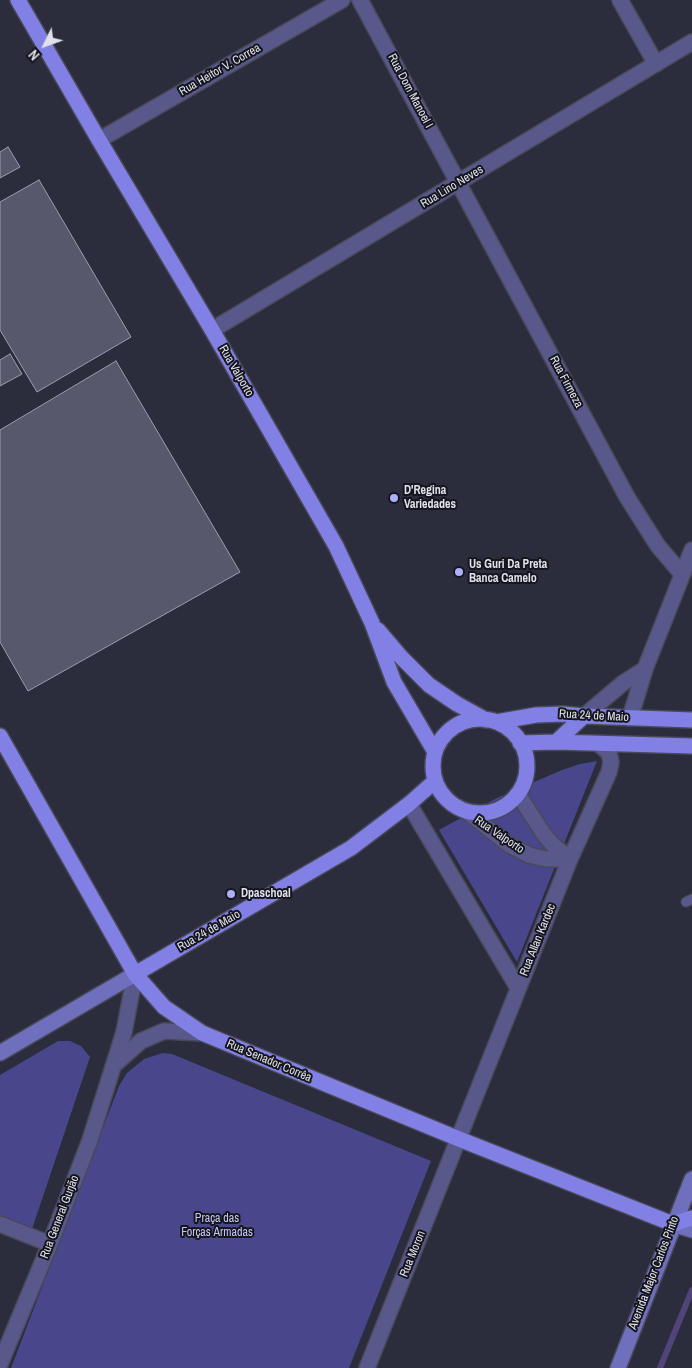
<!DOCTYPE html>
<meta charset="utf-8">
<style>
body{margin:0}
#map{position:relative;width:692px;height:1368px;overflow:hidden;background:#2b2c3c;font-family:"Archivo Narrow",sans-serif}
canvas{display:block}
.north{position:absolute;left:20px;top:20px;width:50px;height:50px;-webkit-text-stroke:4px #15151d;paint-order:stroke;rotate:228deg;font-size:14px;font-weight:700;line-height:20px;text-align:center;color:#e0e1eb}
.north::after{content:'';display:block;margin:auto;width:18px;height:22px;background:#e0e1eb;clip-path:polygon(50% 0,100% 100%,50% 72%,0 100%)}
</style>
<div id="map">
<canvas width="692" height="1368"></canvas>
<div class="north">N</div>
</div>
<script>
const ctx = document.querySelector('canvas').getContext('2d');
ctx.lineJoin = 'round';
function fill(path, color) { ctx.fillStyle = color; ctx.fill(path, 'evenodd'); }
const poly = rows => new Path2D(rows.map(r => 'M' + r).join(''));
function trace(path, color, width, dash) { ctx.strokeStyle = color; ctx.lineWidth = width; ctx.lineCap = dash ? 'butt' : 'round'; ctx.setLineDash(dash || []); ctx.stroke(path); }
function label(font, color, halo, rows, align = 'center') {
  ctx.font = font + ' "Archivo Narrow",sans-serif'; ctx.lineWidth = 4; ctx.setLineDash([]); ctx.textBaseline = 'middle'; ctx.strokeStyle = halo; ctx.fillStyle = color; for (const [text, x, y, turn = 0] of rows) {
    ctx.save(); ctx.translate(x, y); ctx.rotate((+turn || 0) * Math.PI / 180); ctx.textAlign = isNaN(turn) ? turn : align; if (halo) ctx.strokeText(text, 0, 0); ctx.fillText(text, 0, 0); ctx.restore();
  }
}
const green = poly([
 [597,761,517,962,439,830,497,798,562,770,580,764],
 [58,1041,70,1041,81,1046,90,1057,31,1232,0,1218,0,1075],
 [163,1053,172,1054,431,1161,349,1368,11,1368,119,1086,127,1073,144,1059]
]);
const stream = poly([
 [660,1368,692,1290]
]);
const building = poly([
 [8,147,20,167,0,178,0,152,8,147],
 [39,180,131,337,37,392,0,330,0,202,39,180],
 [10,354,22,374,0,386,0,360,10,354],
 [116,361,240,572,28,691,0,642,0,430,116,361]
]);
const lane = poly([
 [686,902,692,899]
]);
const street = poly([
 [360,0,627,497,658,546,682,574],
 [620,0,656,64],
 [99,140,342,0],
 [212,330,692,42],
 [584,716,623,683,645,669],
 [630,718,645,669,692,550],
 [518,794,543,833,553,845,570,859],
 [409,804,518,988],
 [466,811,508,844,529,855,546,859,570,859],
 [114,1065,141,1041,164,1031,202,1033],
 [0,1224,50,1244],
 [0,1364,50,1244,90,1140,124,1032,135,974],
 [367,1368,570,859,609,772,611,762,609,753,599,744]
]);
const secondary = poly([
 [0,1053,135,974],
 [673,1224,692,1230],
 [618,1368,692,1179]
]);
const primary = poly([
 [18,0,99,140,212,330,336,546,372,623,394,682,435,752],
 [378,630,401,657,429,685,457,704,486,720],
 '433 766a47 47 0 1 1 94 0a47 47 0 1 1-94 0Z',
 [496,722,536,715,563,714,584,716,692,720],
 [0,736,135,974,164,1007,202,1033,459,1139,673,1224,692,1218],
 [556,742,584,716],
 [520,743,556,742,692,746],
 [135,974,351,848,409,804,435,781]
]);
const markers = [
 [394,498,5,"#acaffb"],
 [459,572,5,"#acaffb"],
 [231,894,5,"#acaffb"]
];
const streetNames = [
 ["Rua Heitor V. Correa",220,70,-30],
 ["Rua Dom Manoel I",410,91,62],
 ["Rua Lino Neves",452,187,-31],
 ["Rua Valporto",236,371,60],
 ["Rua Firmeza",566,382,62],
 ["Rua 24 de Maio",594,716,3],
 ["Rua Valporto",499,835,34],
 ["Rua 24 de Maio",209,931,-30],
 ["Rua Allan Kardec",538,940,-68],
 ["Rua Senador Corrêa",269,1061,23],
 ["Rua General Gurjão",60,1217,-69],
 ["Rua Moron",413,1254,-68],
 ["Avenida Major Carlos Pinto",654,1273,-69]
];
const poiNames = [
 ["D'Regina",404,491],
 ["Variedades",404,505],
 ["Us Guri Da Preta",469,565],
 ["Banca Camelo",469,579],
 ["Dpaschoal",241,894]
];
const parkNames = [
 ["Praça das",217,1219],
 ["Forças Armadas",217,1233]
];
fill(green, '#49478c');
trace(stream, '#514478', 6);
fill(building, '#57586b');
trace(building, '#9b9db1', 1);
trace(lane, '#484958', 11);
trace(street, '#484958', 18);
trace(secondary, '#484958', 18);
trace(primary, '#484958', 18);
trace(lane, '#58598a', 9);
trace(street, '#58598a', 15);
trace(secondary, '#6f6fbd', 15);
trace(primary, '#8280e5', 15);
for (const [x, y, r, color] of markers) { const dot = new Path2D(); dot.arc(x, y, r, 0, 2 * Math.PI); ctx.fillStyle = color; ctx.fill(dot); trace(dot, '#15151d', 2); }
label('12px', '#e0e1eb', '#15151d', streetNames);
label('bold 12px', '#e0e1eb', '#15151d', poiNames, 'left');
label('12px', '#c5c8f2', '#15151d', parkNames);
</script>
